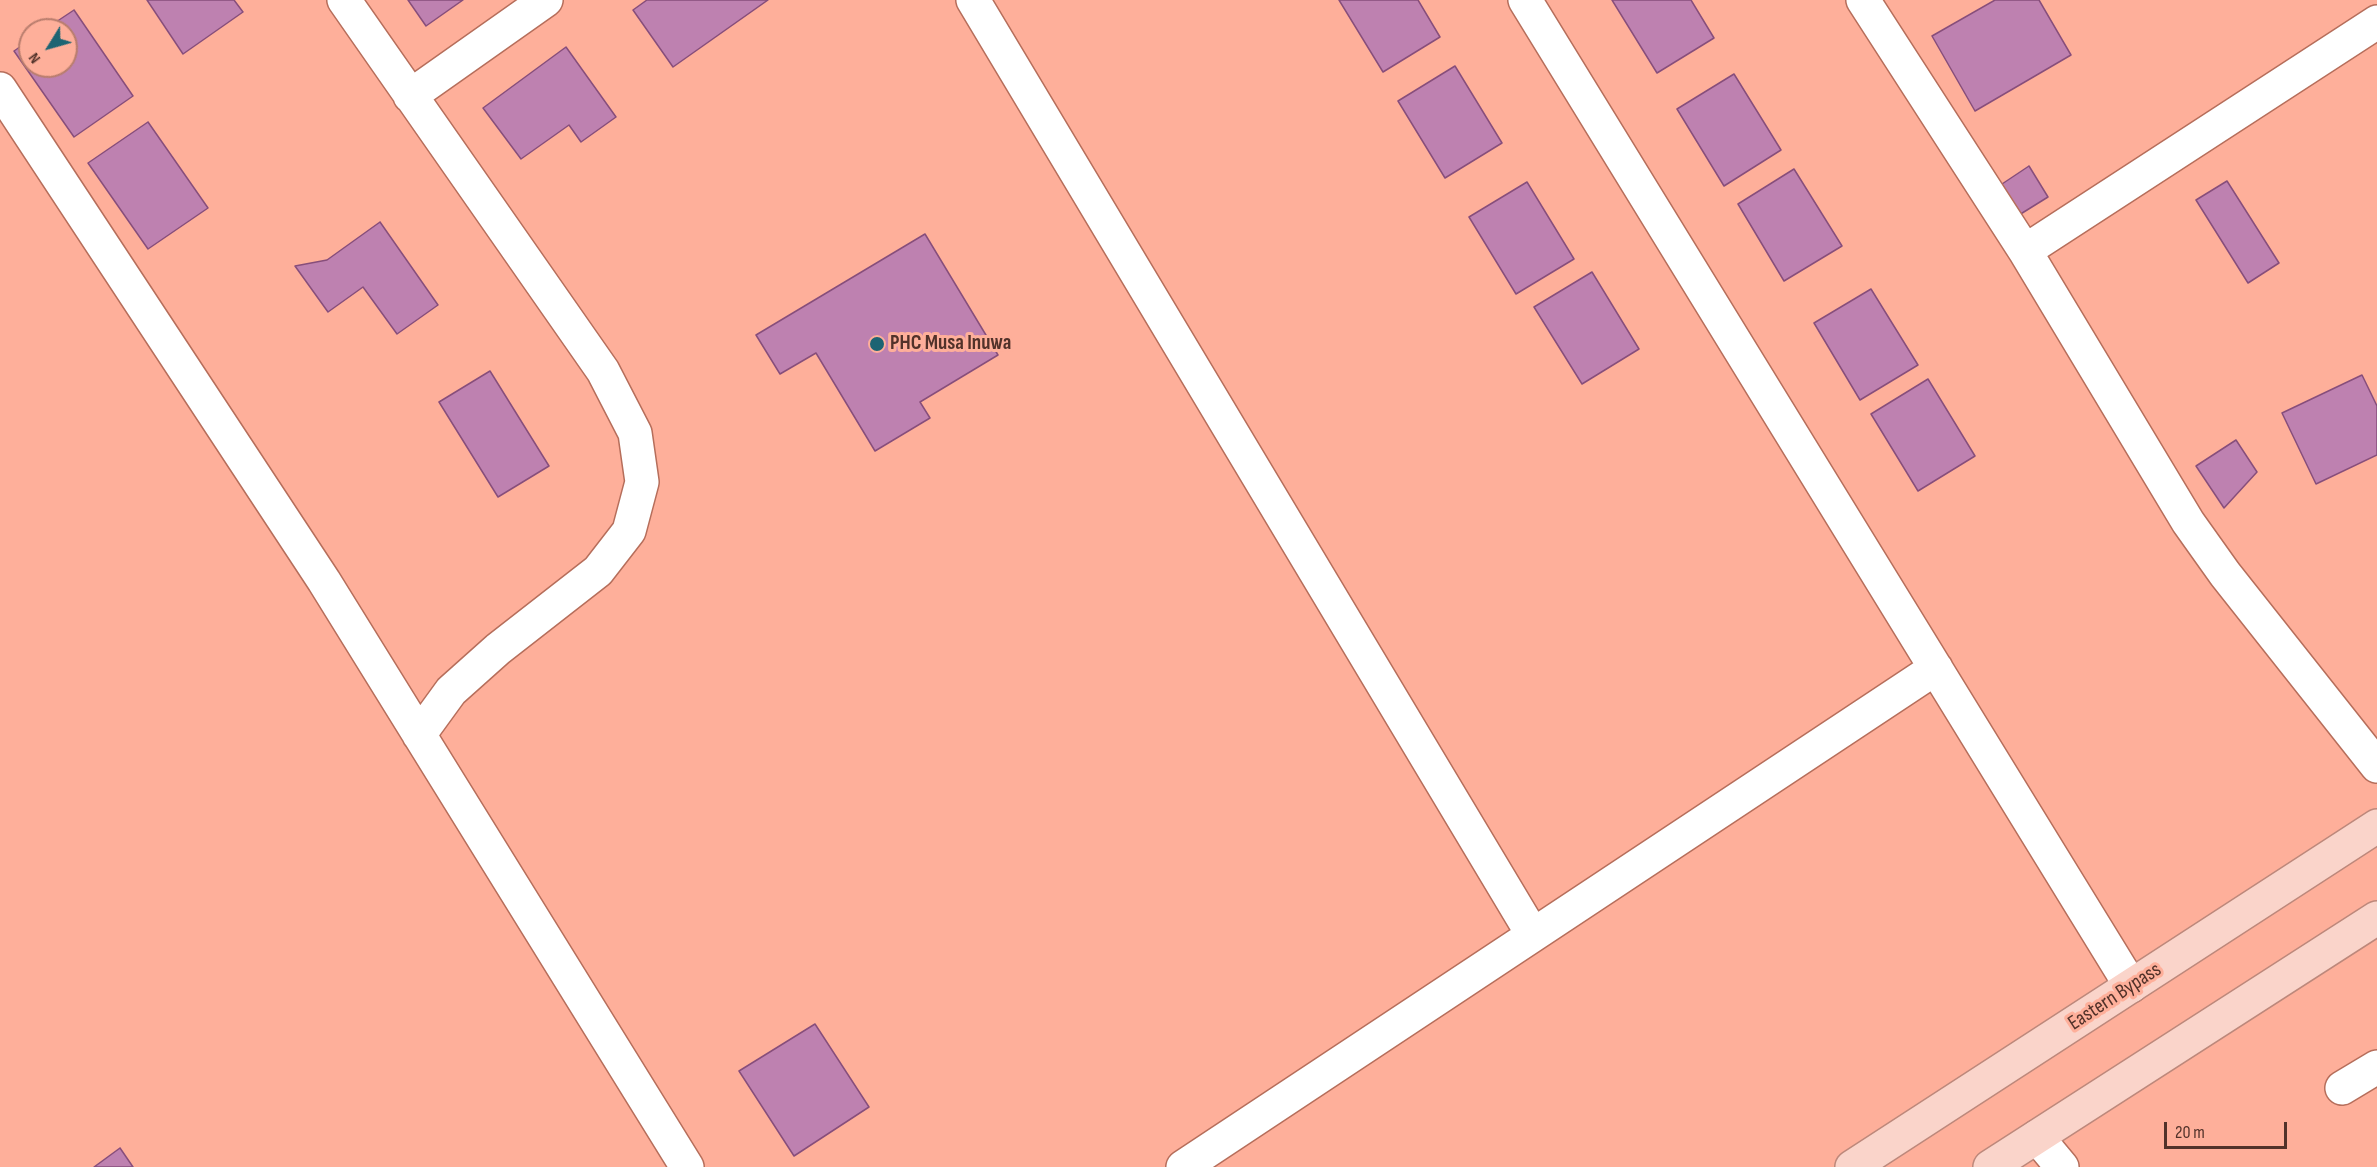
<!DOCTYPE html>
<style>
body{margin:0}
#map{position:relative;width:2377px;height:1167px;overflow:hidden;background:#feaf9a;font-family:"Sofia Sans Condensed",sans-serif}
canvas{display:block}
.north{position:absolute;left:18px;top:18px;width:60px;height:60px;box-sizing:border-box;background:#feaf9a;border:2px solid #b97d6d;border-radius:50%;rotate:233deg;font-size:16px;font-weight:700;line-height:24px;text-align:center;color:#52322a}
.north::after{content:'';display:block;margin:auto;width:21px;height:27px;background:#1d6473;clip-path:polygon(50% 0,100% 100%,50% 72%,0 100%)}
.scale{position:absolute;left:2164px;top:1122px;width:123px;height:27px;box-sizing:border-box;border:3px solid #52322a;border-top:0;padding-left:8px;font-size:18px;line-height:21px;white-space:nowrap;color:#52322a;-webkit-text-stroke:4px #feaf9a;paint-order:stroke}
</style>
<div id="map">
<canvas width="2377" height="1167"></canvas>
<div class="north">N</div>
<div class="scale">20 m</div>
</div>
<script>
const ctx = document.querySelector('canvas').getContext('2d');
ctx.lineJoin = 'round';
function fill(path, color) { ctx.fillStyle = color; ctx.fill(path, 'evenodd'); }
const poly = rows => new Path2D(rows.map(r => 'M' + r).join(''));
function trace(path, color, width, dash) { ctx.strokeStyle = color; ctx.lineWidth = width; ctx.lineCap = dash ? 'butt' : 'round'; ctx.setLineDash(dash || []); ctx.stroke(path); }
function label(font, color, halo, rows, align = 'center') {
  ctx.font = font + ' "Sofia Sans Condensed",sans-serif'; ctx.lineWidth = 6; ctx.setLineDash([]); ctx.textBaseline = 'middle'; ctx.strokeStyle = halo; ctx.fillStyle = color; for (const [text, x, y, turn = 0] of rows) {
    ctx.save(); ctx.translate(x, y); ctx.rotate((+turn || 0) * Math.PI / 180); ctx.textAlign = isNaN(turn) ? turn : align; if (halo) ctx.strokeText(text, 0, 0); ctx.fillText(text, 0, 0); ctx.restore();
  }
}
const building = poly([
 [147,0,234,0,243,12,183,54,147,0],
 [408,0,463,0,426,26,408,0],
 [647,0,768,0,673,67,633,10,647,0],
 [1339,0,1418,0,1440,37,1383,72,1339,0],
 [1612,0,1691,0,1714,38,1657,73,1612,0],
 [1995,0,2039,0,2071,55,1975,111,1932,36,1995,0],
 [74,10,133,96,74,137,14,51,30,40,30,66,66,66,66,30,44,30,74,10],
 [566,47,616,117,581,142,569,125,521,159,483,108,566,47],
 [1455,66,1502,143,1445,178,1398,101,1455,66],
 [1734,74,1781,150,1724,186,1677,109,1734,74],
 [148,122,208,208,148,249,88,163,148,122],
 [2029,166,2048,197,2019,215,1999,186,2029,166],
 [1794,169,1842,246,1784,281,1738,204,1794,169],
 [2227,181,2279,263,2248,283,2196,200,2227,181],
 [1527,182,1574,259,1516,294,1469,217,1527,182],
 [380,222,438,305,397,334,363,287,328,312,295,266,327,260,380,222],
 [925,234,998,355,920,402,930,418,875,451,816,353,780,374,756,335,925,234],
 [1592,272,1639,349,1582,384,1534,307,1592,272],
 [1871,289,1918,365,1860,400,1814,323,1871,289],
 [490,371,549,466,498,497,439,402,490,371],
 [2362,375,2377,406,2377,455,2316,484,2282,413,2362,375],
 [1928,379,1975,456,1918,491,1871,414,1928,379],
 [2236,440,2257,472,2224,508,2196,466,2236,440],
 [815,1024,869,1107,794,1156,739,1071,815,1024],
 [120,1148,133,1167,94,1167,120,1148]
]);
const minor = poly([
 [344,0,603,371,635,433,642,482,629,531,598,571,498,649,451,691,419,735],
 [973,0,1533,935],
 [1525,0,2131,986],
 [1863,0,2025,251,2188,522,2225,574,2377,766],
 [0,89,324,581,687,1167],
 [410,96,546,0],
 [2025,251,2377,22],
 [2342,1088,2377,1067],
 [2037,1137,2062,1167],
 [1183,1167,1936,668]
]);
const major = poly([
 [1852,1167,2377,826],
 [1990,1167,2377,918]
]);
const markers = [
 [877,344,8,"#1d6473"]
];
const poiNames = [
 ["PHC Musa Inuwa",890,344]
];
const streetNames = [
 ["Eastern Bypass",2115,997,-33]
];
fill(building, '#be81b0');
trace(building, '#874e7b', 1.5);
trace(minor, '#b66e5b', 36);
trace(major, '#bd887b', 36);
trace(minor, '#fff', 33);
trace(major, '#fad4ca', 33);
for (const [x, y, r, color] of markers) { const dot = new Path2D(); dot.arc(x, y, r, 0, 2 * Math.PI); ctx.fillStyle = color; ctx.fill(dot); trace(dot, '#feaf9a', 2); }
label('bold 21px', '#52322a', '#feaf9a', poiNames, 'left');
label('21px', '#52322a', '#feaf9a', streetNames);
</script>
